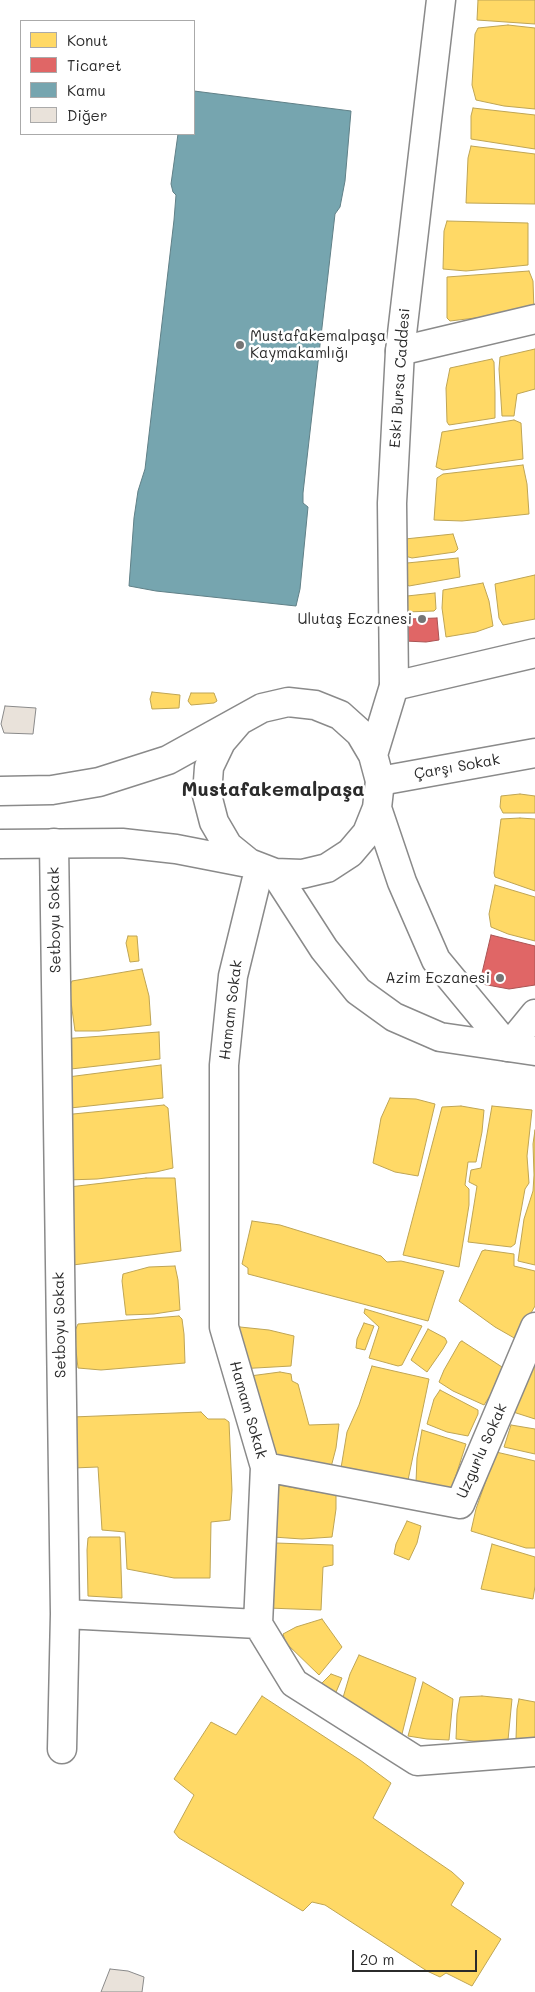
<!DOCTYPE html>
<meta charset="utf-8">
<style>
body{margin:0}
#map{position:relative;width:535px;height:1992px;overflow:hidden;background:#fff;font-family:Mali,sans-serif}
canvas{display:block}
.legend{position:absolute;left:20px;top:20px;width:175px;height:115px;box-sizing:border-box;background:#fff;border:1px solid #aaa;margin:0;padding:6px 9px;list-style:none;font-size:15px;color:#2b2b2b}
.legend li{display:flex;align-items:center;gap:10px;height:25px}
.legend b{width:25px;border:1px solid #aaa}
.scale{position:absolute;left:352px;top:1950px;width:125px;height:22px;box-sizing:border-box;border:2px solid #2b2b2b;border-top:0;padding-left:6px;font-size:15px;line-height:18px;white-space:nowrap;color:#2b2b2b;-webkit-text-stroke:4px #fff;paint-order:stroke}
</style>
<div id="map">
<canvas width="535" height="1992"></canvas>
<ul class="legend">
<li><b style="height:14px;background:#ffd966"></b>Konut</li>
<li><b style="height:14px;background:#e06666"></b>Ticaret</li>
<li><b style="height:14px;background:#76a5af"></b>Kamu</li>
<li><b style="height:14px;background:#e9e2da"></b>Diğer</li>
</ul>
<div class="scale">20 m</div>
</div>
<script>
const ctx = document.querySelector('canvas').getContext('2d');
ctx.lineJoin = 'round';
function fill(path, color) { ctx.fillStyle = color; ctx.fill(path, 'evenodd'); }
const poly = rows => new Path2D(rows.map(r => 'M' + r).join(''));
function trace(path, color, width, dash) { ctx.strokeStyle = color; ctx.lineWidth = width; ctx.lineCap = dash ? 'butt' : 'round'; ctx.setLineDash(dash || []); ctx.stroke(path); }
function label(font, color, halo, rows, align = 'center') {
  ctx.font = font + ' Mali,sans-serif'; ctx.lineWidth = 5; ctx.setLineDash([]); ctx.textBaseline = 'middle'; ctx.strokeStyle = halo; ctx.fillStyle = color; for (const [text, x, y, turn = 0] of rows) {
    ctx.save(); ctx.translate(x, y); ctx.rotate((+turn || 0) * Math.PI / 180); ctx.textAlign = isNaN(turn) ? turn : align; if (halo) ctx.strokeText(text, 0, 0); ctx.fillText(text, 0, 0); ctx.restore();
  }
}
const homes = poly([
 [478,0,535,0,535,24,477,20,478,0],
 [508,25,535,28,535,109,504,106,476,100,472,85,475,34,478,28,508,25],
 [473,108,535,115,535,149,471,139,471,116,473,108],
 [471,146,535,154,535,204,466,203,468,158,471,146],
 [447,221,528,223,528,265,466,271,443,269,444,231,447,221],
 [529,271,533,281,534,311,450,321,447,318,447,277,529,271],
 [535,349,535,389,517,394,514,416,502,416,499,369,500,357,535,349],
 [492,359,494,362,495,393,495,418,449,425,447,422,446,388,450,368,492,359],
 [514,420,521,423,523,459,443,470,436,467,442,432,514,420],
 [523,465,527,484,529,514,462,521,434,520,437,478,443,474,523,465],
 [453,534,458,549,455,552,412,558,405,556,405,539,453,534],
 [458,558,460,577,409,586,406,584,404,571,407,563,458,558],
 [535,575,535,619,503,625,499,618,495,584,535,575],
 [483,583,489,601,493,626,476,632,446,637,442,608,443,590,483,583],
 [435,593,436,609,434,611,406,612,404,609,407,596,435,593],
 [152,692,180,695,179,708,152,709,150,699,152,692],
 [191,693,214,693,217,701,214,703,191,705,188,701,191,693],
 [520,794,535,796,535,813,503,813,500,807,501,796,520,794],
 [520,818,535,819,535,891,495,877,494,873,501,819,520,818],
 [495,885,535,897,535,941,508,934,491,927,489,914,495,885],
 [128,936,137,936,139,961,130,962,126,943,128,936],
 [142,969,149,996,151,1025,99,1031,75,1031,69,987,72,981,142,969],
 [159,1032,160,1059,62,1070,61,1039,159,1032],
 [161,1065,163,1098,61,1109,60,1078,161,1065],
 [390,1098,416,1099,435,1104,418,1176,395,1172,373,1163,381,1118,390,1098],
 [164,1105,168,1108,173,1168,156,1172,97,1179,67,1180,63,1115,164,1105],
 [461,1106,484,1110,482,1132,476,1162,468,1162,465,1185,469,1189,469,1205,459,1267,403,1255,442,1107,461,1106],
 [492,1106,532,1110,527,1156,529,1183,525,1189,515,1244,511,1247,468,1242,477,1186,469,1182,471,1170,481,1168,492,1106],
 [535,1130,535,1265,518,1261,524,1219,533,1191,534,1175,533,1144,535,1130],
 [146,1178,175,1178,181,1251,73,1265,69,1187,146,1178],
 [252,1221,280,1225,381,1256,387,1262,401,1261,444,1271,428,1321,248,1274,248,1268,242,1264,252,1221],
 [485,1250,514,1254,514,1266,535,1271,535,1306,516,1339,495,1327,459,1301,482,1251,485,1250],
 [175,1266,178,1280,180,1310,154,1314,126,1315,122,1281,123,1274,149,1267,175,1266],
 [365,1309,422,1326,402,1365,398,1366,369,1358,379,1327,364,1313,365,1309],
 [179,1316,182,1319,184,1334,185,1363,101,1370,78,1368,74,1333,78,1324,179,1316],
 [364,1323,374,1326,365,1350,356,1348,357,1339,364,1323],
 [240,1327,269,1330,294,1336,291,1366,238,1369,236,1328,240,1327],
 [428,1329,445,1338,447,1342,443,1349,427,1372,411,1360,428,1329],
 [462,1341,502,1367,496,1386,484,1405,453,1391,439,1382,444,1370,460,1342,462,1341],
 [535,1359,535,1419,510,1411,535,1359],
 [372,1366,429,1379,407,1485,340,1474,347,1432,359,1405,372,1366],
 [280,1372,291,1374,292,1381,298,1384,309,1425,339,1424,336,1448,330,1471,264,1463,250,1376,280,1372],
 [440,1390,478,1410,478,1414,468,1436,447,1432,427,1424,434,1399,440,1390],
 [201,1412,208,1419,225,1419,229,1422,232,1490,230,1520,211,1522,210,1578,174,1578,127,1569,125,1532,102,1530,98,1467,73,1468,72,1417,201,1412],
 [511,1425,535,1429,535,1454,504,1447,511,1425],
 [422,1430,466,1444,451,1491,416,1482,417,1458,422,1430],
 [496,1452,535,1461,535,1548,526,1548,471,1531,476,1509,496,1452],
 [278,1485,336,1495,336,1509,332,1537,302,1539,273,1537,278,1485],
 [407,1521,421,1526,417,1543,409,1560,394,1554,396,1544,407,1521],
 [90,1537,120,1537,122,1598,88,1596,87,1550,88,1538,90,1537],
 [276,1543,333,1545,333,1565,323,1567,321,1610,268,1608,269,1544,276,1543],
 [492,1544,535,1557,535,1586,533,1599,481,1589,492,1544],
 [322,1619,342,1647,319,1675,286,1643,283,1634,296,1627,322,1619],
 [359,1655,416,1678,402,1734,380,1724,342,1701,350,1674,359,1655],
 [331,1674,342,1678,334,1697,316,1689,331,1674],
 [423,1682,453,1699,449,1740,427,1739,408,1736,423,1682],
 [262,1696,360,1760,391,1783,373,1818,452,1872,464,1883,451,1905,501,1939,472,1986,446,1973,440,1977,427,1971,325,1905,312,1902,303,1911,301,1910,179,1838,174,1832,194,1795,174,1779,211,1722,236,1735,262,1696],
 [482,1696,512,1699,508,1740,474,1741,456,1739,457,1714,460,1697,482,1696],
 [519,1699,535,1702,535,1742,516,1739,517,1709,519,1699]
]);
const shops = poly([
 [437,618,439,640,426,642,405,641,403,624,408,619,437,618],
 [491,935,535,946,535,985,509,989,482,984,482,973,491,935]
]);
const public = poly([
 [194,91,351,111,345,181,340,207,335,214,303,493,303,503,308,507,300,589,296,606,156,591,129,586,134,518,138,491,145,469,174,220,176,195,173,192,171,184,178,134,194,134,194,91]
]);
const building = poly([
 [5,706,36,708,33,734,4,733,1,724,5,706],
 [110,1969,128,1971,144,1977,142,1992,101,1992,110,1969]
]);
const street = poly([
 [400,351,535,319],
 [394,686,535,653],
 [380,781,535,753],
 [54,843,65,1614,258,1624],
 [261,869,256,882,233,976,224,1065,224,1327,265,1467,258,1624,294,1683,417,1761,535,1752],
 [508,1047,535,1014],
 [265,1467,460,1504,535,1327],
 [62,1749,65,1614]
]);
const secondary = poly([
 [373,755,394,686,392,503,400,351,441,0],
 [0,791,52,790,99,782,168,760,262,708,288,702,315,705,340,715,360,733,373,755,380,781,377,808,367,833,350,853,327,868,302,874,275,873,249,863,228,846,214,822,207,795,209,767,221,742,239,721],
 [377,808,402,882,436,960,508,1047],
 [0,844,122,843,176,849,248,863],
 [275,873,324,949,358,991,394,1017,440,1037,535,1051]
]);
const markers = [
 [240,345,5,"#757575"],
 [422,619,5,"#757575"],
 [500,978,5,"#757575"]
];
const poiNames = [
 ["Mustafakemalpaşa",250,336,"left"],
 ["Kaymakamlığı",250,353,"left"],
 ["Ulutaş Eczanesi",412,619],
 ["Azim Eczanesi",490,978]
];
const streetNames = [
 ["Eski Bursa Caddesi",400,378,-86],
 ["Çarşı Sokak",457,767,-10],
 ["Setboyu Sokak",55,920,-91],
 ["Hamam Sokak",231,1010,-83],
 ["Setboyu Sokak",60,1325,-91],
 ["Hamam Sokak",248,1410,74],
 ["Uzgurlu Sokak",482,1451,-66]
];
const districtNames = [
 ["Mustafakemalpaşa",273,790]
];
fill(homes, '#ffd966');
trace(homes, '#bfa554', 1);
fill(shops, '#e06666');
trace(shops, '#aa5454', 1);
fill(public, '#76a5af');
trace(public, '#608087', 1);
fill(building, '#e9e2da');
trace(building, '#8a8a8a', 1);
trace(street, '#8a8a8a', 31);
trace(secondary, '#8a8a8a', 31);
trace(street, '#fff', 28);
trace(secondary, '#fff', 28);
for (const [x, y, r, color] of markers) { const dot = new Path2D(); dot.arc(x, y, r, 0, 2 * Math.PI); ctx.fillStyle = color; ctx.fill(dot); trace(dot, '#fff', 2); }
label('15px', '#2b2b2b', '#fff', poiNames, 'right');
label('15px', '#2b2b2b', '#fff', streetNames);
label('bold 20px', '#2b2b2b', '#fff', districtNames);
</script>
